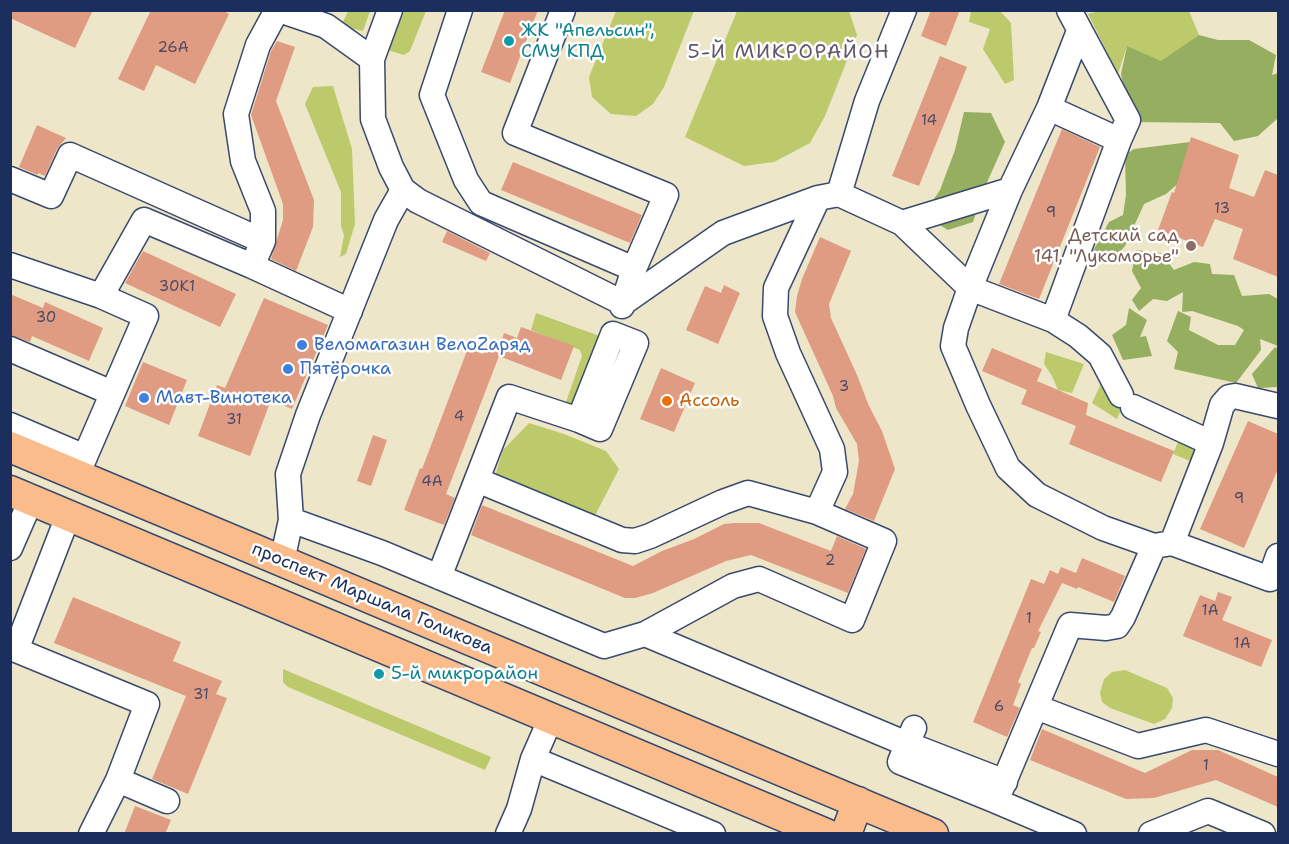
<!DOCTYPE html>
<meta charset="utf-8">
<style>
body{margin:0}
#map{position:relative;width:1289px;height:844px;overflow:hidden;background:#ede6c8;font-family:"Shantell Sans",sans-serif}
canvas{display:block}
.frame{position:absolute;inset:0;border:12px solid #1b2f5e;pointer-events:none}
</style>
<div id="map">
<canvas width="1289" height="844"></canvas>
<div class="frame"></div>
</div>
<script>
const ctx = document.querySelector('canvas').getContext('2d');
ctx.lineJoin = 'round';
function fill(path, color) { ctx.fillStyle = color; ctx.fill(path, 'evenodd'); }
const poly = rows => new Path2D(rows.map(r => 'M' + r).join(''));
function trace(path, color, width, dash) { ctx.strokeStyle = color; ctx.lineWidth = width; ctx.lineCap = dash ? 'butt' : 'round'; ctx.setLineDash(dash || []); ctx.stroke(path); }
function label(font, color, halo, rows, align = 'center') {
  ctx.font = font + ' "Shantell Sans",sans-serif'; ctx.lineWidth = 5; ctx.setLineDash([]); ctx.textBaseline = 'middle'; ctx.strokeStyle = halo; ctx.fillStyle = color; for (const [text, x, y, turn = 0] of rows) {
    ctx.save(); ctx.translate(x, y); ctx.rotate((+turn || 0) * Math.PI / 180); ctx.textAlign = isNaN(turn) ? turn : align; if (halo) ctx.strokeText(text, 0, 0); ctx.fillText(text, 0, 0); ctx.restore();
  }
}
const green = poly([
 [999,10,1011,23,1014,80,1005,84,983,49,990,29,969,22,971,11],
 [1103,10,1189,11,1199,35,1161,62,1127,46,1118,74,1088,14],
 [348,11,370,11,363,31,341,26],
 [400,11,426,11,410,51,404,55,384,49],
 [616,11,694,11,664,87,653,104,636,116,611,114,592,97,589,77],
 [737,11,849,11,857,35,825,116,810,143,774,162,744,166,685,137],
 [333,86,352,149,355,224,346,254,340,257,344,235,341,226,341,192,305,104,313,87],
 [536,313,608,339,581,411,565,405,582,356,580,350,531,330],
 [1046,352,1084,364,1072,393,1058,390,1052,376,1044,364],
 [1105,375,1123,405,1117,419,1092,403],
 [529,423,564,434,606,451,619,469,588,529,492,485,503,450],
 [1178,442,1198,449,1197,464,1173,454],
 [283,669,491,757,485,770,288,687,283,682],
 [1125,670,1167,688,1173,698,1172,708,1165,719,1154,724,1110,708,1102,702,1100,693,1104,679,1112,672]
]);
const forest = poly([
 [1199,35,1218,40,1249,40,1276,55,1272,75,1278,73,1278,118,1258,136,1234,141,1220,123,1131,122,1121,74,1127,46,1161,61],
 [964,112,991,113,1005,142,984,189,973,222,948,230,923,215,940,190,955,150],
 [1190,142,1181,181,1166,194,1144,204,1125,246,1112,261,1093,251,1109,222,1123,215,1126,195,1125,155,1134,149],
 [1136,250,1161,253,1174,270,1194,262,1210,264,1212,274,1234,275,1242,296,1269,294,1278,299,1278,346,1260,339,1261,350,1236,383,1174,369,1178,352,1167,341,1178,311,1191,317,1189,330,1218,345,1235,345,1244,330,1238,326,1192,311,1182,312,1183,292,1167,301,1153,299,1139,311,1132,300,1141,288,1132,271],
 [1129,308,1147,320,1140,337,1146,336,1152,356,1123,360,1112,335,1126,325],
 [1275,347,1278,349,1278,387,1258,388,1252,374]
]);
const building = poly([
 [10,10,93,10,75,48,10,18],
 [151,10,222,10,229,14,195,84,156,65,144,91,118,79],
 [505,10,538,10,510,83,481,72],
 [931,10,960,10,946,46,921,36],
 [277,41,295,47,276,101,314,200,313,227,296,271,271,259,283,220,283,204,251,115,271,51],
 [940,56,967,67,919,186,892,176],
 [37,125,66,138,57,149,45,176,38,173,38,175,19,167],
 [1062,129,1100,147,1039,299,999,284],
 [1191,137,1239,155,1229,188,1254,197,1265,170,1278,175,1278,277,1233,259,1243,229,1215,219,1203,247,1158,230,1172,192,1174,193],
 [513,162,642,215,630,243,501,190],
 [447,231,490,253,486,261,442,242],
 [820,237,851,251,829,304,831,318,857,375,869,406,882,431,895,469,874,521,845,509,853,494,859,461,857,444,836,408,833,396,795,312,797,296,802,279],
 [143,251,236,294,220,327,125,283],
 [724,285,740,293,718,344,686,330,705,286,721,293],
 [10,294,43,308,45,302,103,328,89,361,32,336,30,342,10,335],
 [264,298,328,325,292,409,271,400,250,456,198,436,217,385,225,388],
 [521,327,574,346,561,380,499,356,446,494,455,498,444,525,404,510,420,468,422,469,468,348,483,354,488,341,500,345,504,333,517,338],
 [992,348,1042,369,1037,381,1088,403,1086,415,1174,451,1161,482,1069,444,1076,426,1021,404,1027,390,982,371],
 [143,362,187,380,169,425,125,406],
 [661,368,695,383,674,432,640,419],
 [1248,421,1278,434,1278,469,1244,548,1200,529],
 [373,435,387,440,371,486,357,481],
 [482,505,633,566,662,551,694,539,724,524,734,523,759,523,831,551,837,536,866,549,848,593,751,555,726,561,653,593,635,598,625,598,471,535],
 [1082,558,1125,576,1114,602,1078,587,1077,589,1062,583,1038,631,1041,632,1034,648,1032,648,1018,682,1021,684,1013,705,1020,708,1007,737,973,722,1031,579,1044,584,1050,570,1058,574,1061,567,1076,573],
 [1218,592,1232,597,1222,620,1272,640,1261,667,1183,636,1200,595,1215,601],
 [73,597,181,642,173,661,222,681,216,694,227,698,188,794,152,779,186,696,54,643],
 [1042,729,1145,773,1192,750,1218,750,1278,777,1278,807,1216,780,1154,798,1126,799,1030,760],
 [135,806,171,820,165,834,124,834]
]);
const minor = poly([
 [279,10,326,26,372,59],
 [390,10,372,59,373,119,391,167,403,190,418,201,623,303,723,233,818,198,839,194,902,223,1010,190,1049,108,1119,140,1053,320],
 [460,10,432,95,466,180,481,203,634,269],
 [563,10,515,133,666,195,634,269,622,306],
 [1069,10,1128,120,1119,140],
 [1049,108,1079,31],
 [10,179,51,196,70,155,263,241],
 [1010,190,970,288,1053,320,1078,336,1100,355,1121,395],
 [839,194,867,101,904,10],
 [902,223,970,288,956,328,953,346,978,405,1008,468,1037,495,1103,528,1154,546],
 [10,265,101,296,146,316,77,475],
 [252,266,350,311],
 [101,296,144,220,252,266,263,241,263,211,243,161,236,114,258,45,277,10],
 [10,349,112,393],
 [1133,407,1211,443,1172,543],
 [10,425,85,457],
 [1211,443,1222,405,1229,397,1235,396,1278,406],
 [477,480,622,540,635,541,650,536,723,502,748,493,817,512,835,472,832,449,788,353,775,316,776,288,818,198],
 [68,516,16,650,147,704,118,780,91,834],
 [291,520,382,553,604,646,645,634,907,744,914,728],
 [10,548,31,500],
 [282,561,291,520,288,474,308,415,386,220,403,190],
 [439,577,509,397,579,420,613,334,636,343,600,429,579,420],
 [645,634,733,586,759,579,852,620,884,541,817,512],
 [1036,707,1138,746,1206,730,1278,754],
 [533,759,713,834],
 [118,780,167,801],
 [996,801,900,762,907,744,1005,782],
 [508,834,519,809,533,759,551,718],
 [1074,834,996,801,1070,625,1106,628,1117,626,1123,617,1154,546,1172,543,1270,579,1278,556],
 [1151,834,1208,811,1263,834]
]);
const major = poly([
 [10,447,933,834],
 [10,491,826,834],
 [846,834,858,802]
]);
const markers = [
 [509,41,6,"#0f9aa8"],
 [1191,246,6,"#8d6e63"],
 [302,345,6,"#3f7fe0"],
 [288,369,6,"#3f7fe0"],
 [144,398,6,"#3f7fe0"],
 [667,401,6,"#e8710a"],
 [379,674,6,"#0f9aa8"]
];
const numberNames = [
 ["26А",173,48],
 ["14",929,121],
 ["13",1222,209],
 ["9",1051,213],
 ["30К1",177,287],
 ["30",46,318],
 ["3",844,387],
 ["4",459,417],
 ["31",234,420],
 ["4А",432,482],
 ["9",1239,499],
 ["2",830,561],
 ["1А",1210,611],
 ["1",1029,619],
 ["1А",1242,644],
 ["31",201,695],
 ["6",999,707],
 ["1",1206,766]
];
const cultureNames = [
 ["ЖК \"Апельсин\",",521,31],
 ["СМУ КПД",521,52],
 ["5-й микрорайон",391,674]
];
const educationNames = [
 ["Детский сад",1179,236],
 ["141, \"Лукоморье\"",1179,257]
];
const shopNames = [
 ["Веломагазин ВелоZаряд",314,345],
 ["Пятёрочка",300,369],
 ["Мавт-Винотека",156,398]
];
const foodNames = [
 ["Ассоль",679,401]
];
const streetNames = [
 ["проспект Маршала Голикова",372,599,23]
];
const neighbourhoodNames = [
 ["5-Й МИКРОРАЙОН",789,53]
];
fill(green, '#bcca6c');
fill(forest, '#95ae60');
fill(building, '#e09c82');
trace(minor, '#3a4a6e', 27);
trace(major, '#3a4a6e', 33);
trace(minor, '#fff', 24);
trace(major, '#f9bc8a', 30);
for (const [x, y, r, color] of markers) { const dot = new Path2D(); dot.arc(x, y, r, 0, 2 * Math.PI); ctx.fillStyle = color; ctx.fill(dot); trace(dot, '#fff', 2); }
label('15px', '#4c4a67', null, numberNames);
label('18px', '#0d838f', '#fff', cultureNames, 'left');
label('18px', '#785e54', '#fff', educationNames, 'right');
label('18px', '#366cbe', '#fff', shopNames, 'left');
label('18px', '#c56008', '#fff', foodNames, 'left');
label('18px', '#1b2f5e', '#fff', streetNames);
ctx.letterSpacing = '1.5px';
label('20px', '#60556b', '#fff', neighbourhoodNames);
ctx.letterSpacing = '0px';
</script>
